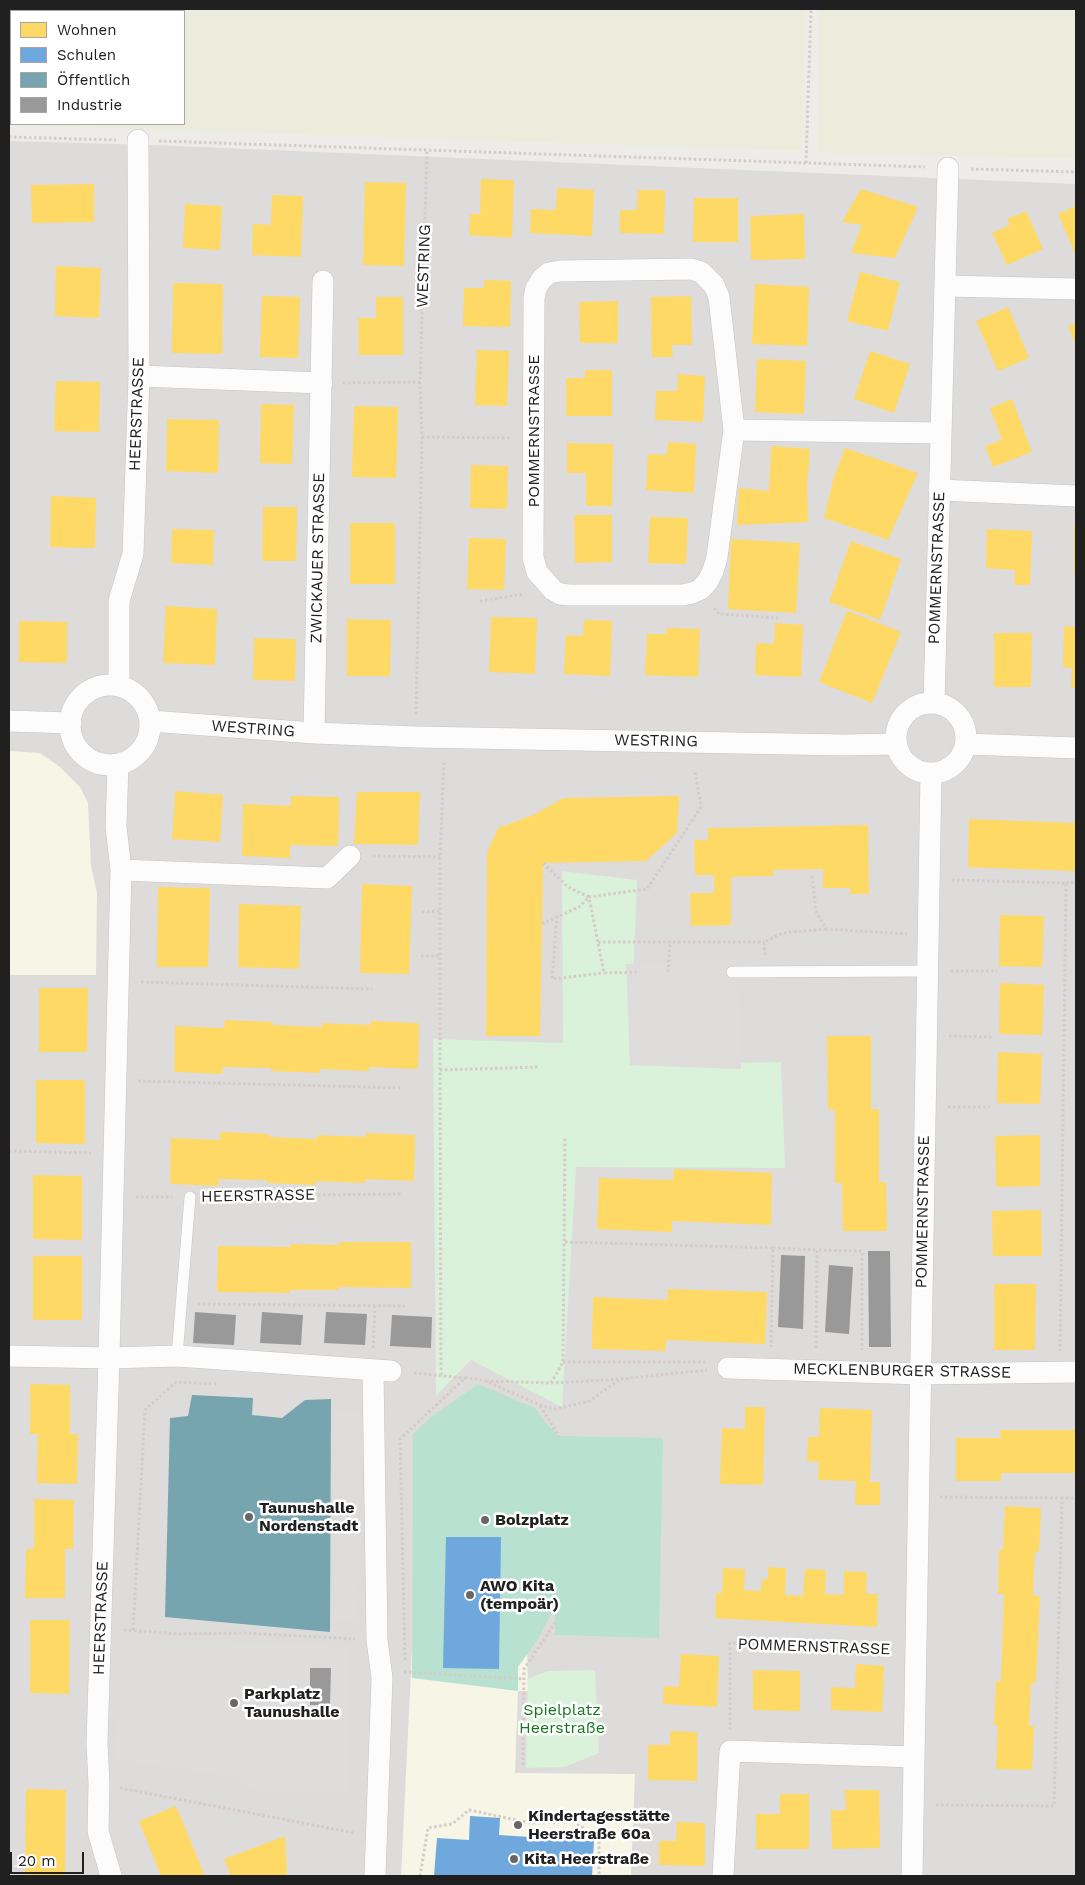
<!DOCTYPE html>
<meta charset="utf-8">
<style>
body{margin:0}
#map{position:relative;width:1085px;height:1885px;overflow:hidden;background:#eeece9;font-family:"Work Sans",sans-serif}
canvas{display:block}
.frame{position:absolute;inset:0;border:10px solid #202020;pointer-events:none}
.legend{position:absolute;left:10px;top:10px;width:175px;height:115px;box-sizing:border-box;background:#fff;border:1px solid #a6a6a6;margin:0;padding:6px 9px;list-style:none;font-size:15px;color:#202020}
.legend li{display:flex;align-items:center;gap:10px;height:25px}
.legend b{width:25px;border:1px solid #a6a6a6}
.scale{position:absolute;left:10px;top:1852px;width:74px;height:22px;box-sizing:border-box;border:2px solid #202020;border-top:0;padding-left:6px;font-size:15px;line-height:18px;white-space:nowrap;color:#202020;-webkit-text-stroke:4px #fff;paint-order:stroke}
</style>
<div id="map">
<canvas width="1085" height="1885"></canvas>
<div class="frame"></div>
<ul class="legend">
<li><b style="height:14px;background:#ffd966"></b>Wohnen</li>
<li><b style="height:14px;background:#6fa8dc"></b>Schulen</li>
<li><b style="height:14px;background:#76a5af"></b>Öffentlich</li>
<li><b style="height:14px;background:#999"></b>Industrie</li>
</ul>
<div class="scale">20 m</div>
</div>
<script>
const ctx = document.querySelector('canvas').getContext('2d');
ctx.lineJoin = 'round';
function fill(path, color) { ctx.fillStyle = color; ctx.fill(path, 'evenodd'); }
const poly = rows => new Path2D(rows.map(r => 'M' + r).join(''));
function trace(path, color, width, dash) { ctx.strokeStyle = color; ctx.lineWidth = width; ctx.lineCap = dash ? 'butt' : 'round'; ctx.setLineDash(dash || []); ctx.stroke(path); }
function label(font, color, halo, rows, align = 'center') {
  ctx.font = font + ' "Work Sans",sans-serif'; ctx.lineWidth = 5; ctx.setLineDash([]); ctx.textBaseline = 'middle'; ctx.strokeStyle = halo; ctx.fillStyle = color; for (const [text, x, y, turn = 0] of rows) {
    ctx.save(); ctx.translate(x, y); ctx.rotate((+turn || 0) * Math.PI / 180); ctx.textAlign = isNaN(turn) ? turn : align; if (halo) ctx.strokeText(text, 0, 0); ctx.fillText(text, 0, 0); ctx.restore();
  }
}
const residential = poly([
 [9,141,153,145,1076,184,1076,1876,9,1876]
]);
const education = poly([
 [9,751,40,753,60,767,80,787,88,803,91,866,97,893,96,975,9,975],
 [524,1525,528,1691,518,1691,515,1773,635,1774,631,1876,401,1876,418,1527]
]);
const farmland = poly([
 [9,9,805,9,801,151,9,125],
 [11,11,184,11,184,124,11,124],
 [819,9,1076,9,1076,159,817,153]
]);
const park = poly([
 [562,871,637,880,630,1065,781,1062,785,1168,576,1167,562,1407,471,1360,436,1396,433,1039,563,1043],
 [595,1670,599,1753,565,1767,526,1768,528,1679,548,1671]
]);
const pitch = poly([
 [478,1384,535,1408,546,1423,559,1436,663,1438,659,1638,555,1635,555,1606,538,1639,518,1667,518,1691,412,1678,413,1434,431,1417]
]);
const parking = poly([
 [737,960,741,1069,630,1065,626,964],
 [335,1413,360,1413,358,1620,335,1618],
 [122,1639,349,1646,349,1792,257,1792,233,1776,116,1760]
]);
const homes = poly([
 [481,179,514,180,512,238,469,235,470,214,480,214],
 [365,182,406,183,404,266,363,265],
 [94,184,94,222,32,223,31,185],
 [557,188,594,190,592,236,530,233,531,209,556,210],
 [861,189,918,207,895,258,851,253,862,225,842,222],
 [638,190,665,190,664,234,620,233,620,210,637,210],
 [272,195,303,196,301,257,252,255,253,224,271,225],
 [694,198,738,198,738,242,693,242],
 [185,204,222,206,220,250,183,248],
 [1076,206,1076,256,1058,214],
 [1026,211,1043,249,1007,265,992,233,1010,225,1007,219],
 [804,214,805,259,751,260,750,216],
 [56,266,101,268,99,318,55,316],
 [860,272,900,282,888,331,847,321],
 [484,280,511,281,510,327,463,326,464,288,484,288],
 [173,283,223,284,222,354,172,353],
 [755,284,809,287,807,346,752,344],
 [262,296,300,297,298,358,260,357],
 [691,296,692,345,672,345,673,357,652,357,651,297],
 [376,297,403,297,403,355,359,355,358,318,376,318],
 [618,301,618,343,580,343,579,302],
 [1008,307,1029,358,998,371,976,321],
 [1076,323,1076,346,1068,326],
 [477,350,509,351,507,406,475,405],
 [870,351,910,364,894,413,854,399],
 [757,359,806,361,804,414,755,412],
 [585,370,612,370,612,416,566,416,566,378,585,378],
 [678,374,705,376,703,422,655,420,656,391,677,391],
 [56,381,100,382,99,432,54,431],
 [1012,399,1032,452,993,467,985,446,1002,440,990,408],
 [261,404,294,405,292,464,260,463],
 [354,406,398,407,396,478,352,477],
 [167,419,219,420,218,473,166,471],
 [668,442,696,444,694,493,646,490,648,454,667,455],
 [567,443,613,444,612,506,586,506,586,473,567,473],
 [771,446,810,449,807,485,808,522,737,525,739,488,769,491],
 [845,448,918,473,888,540,824,518,834,477],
 [471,465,508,466,507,509,470,508],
 [51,496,96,498,95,548,50,547],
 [263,507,297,507,296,561,262,561],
 [574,515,612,515,612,562,575,563],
 [650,517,688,518,686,564,648,563],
 [350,523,395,523,395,584,350,584],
 [1074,524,1076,524,1076,574,1074,574],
 [172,529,214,530,213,565,171,563],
 [987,529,1032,531,1030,585,1014,585,1015,570,986,568],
 [469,538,506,539,504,590,467,589],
 [731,539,800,543,796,613,728,609],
 [851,541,901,559,880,620,829,602],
 [166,606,217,609,215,665,163,663],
 [847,611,901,632,872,703,819,682],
 [491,617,537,618,535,674,489,672],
 [347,619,391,620,390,676,347,676],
 [584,620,612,621,610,676,564,674,566,635,583,636],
 [19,621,67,622,67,663,19,662],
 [775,623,803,625,801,677,755,675,756,643,774,644],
 [1064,626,1076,627,1076,688,1071,688,1072,668,1063,667],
 [667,628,700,629,698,677,645,675,647,634,666,634],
 [994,633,1032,633,1031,687,994,687],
 [254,638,296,639,295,681,253,680],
 [175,791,223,795,220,842,172,839],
 [357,792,420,792,418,845,354,844],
 [291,796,339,797,338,846,290,845,290,858,242,856,243,804,291,806],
 [679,796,677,833,646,861,543,863,540,1036,486,1036,487,853,498,828,533,815,564,798],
 [969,819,1076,823,1075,871,968,867],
 [868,825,869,894,850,894,850,888,823,888,823,869,773,870,773,876,731,877,731,925,691,926,690,893,714,893,714,875,695,875,694,840,708,840,708,828],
 [362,884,412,886,409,974,360,973],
 [158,887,210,888,208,967,157,967],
 [239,904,301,906,299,969,238,967],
 [1000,915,1044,916,1042,967,999,966],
 [1000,983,1044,985,1042,1035,999,1034],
 [39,988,88,988,87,1052,39,1052],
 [225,1020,273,1022,273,1025,322,1027,322,1023,371,1025,371,1021,419,1023,418,1069,369,1067,369,1071,320,1069,320,1073,271,1071,271,1068,223,1067,222,1074,174,1072,175,1026,224,1028],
 [827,1036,871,1036,871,1109,879,1109,879,1182,886,1182,887,1231,843,1231,842,1183,835,1183,835,1110,828,1109],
 [998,1052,1042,1054,1040,1104,997,1103],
 [36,1080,85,1080,85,1144,36,1143],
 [220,1132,269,1134,269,1137,317,1139,318,1135,366,1137,366,1133,415,1135,414,1181,365,1179,365,1183,316,1181,316,1185,267,1183,267,1180,219,1179,218,1186,170,1184,171,1138,220,1140],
 [1040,1135,1040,1186,996,1187,995,1136],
 [674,1169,772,1173,771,1225,672,1221,672,1232,597,1229,599,1178,673,1180],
 [33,1175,82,1176,82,1240,33,1239],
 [1041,1210,1042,1256,993,1256,992,1211],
 [339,1242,411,1242,411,1288,338,1287,338,1290,290,1290,290,1293,217,1292,218,1246,290,1247,291,1244,339,1245],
 [33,1256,82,1256,82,1320,33,1320],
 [994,1284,1036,1284,1035,1350,994,1350],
 [668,1289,767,1292,765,1344,666,1340,666,1351,592,1349,593,1297,667,1300],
 [30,1384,70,1385,70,1434,78,1434,77,1484,37,1483,38,1434,30,1434],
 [745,1407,765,1407,763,1485,720,1484,722,1428,745,1429],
 [820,1408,872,1410,870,1482,880,1482,880,1505,855,1505,856,1481,818,1480,819,1462,807,1461,808,1437,819,1437],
 [1000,1430,1076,1430,1076,1473,1001,1473,1001,1481,956,1481,956,1438,1001,1438],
 [34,1499,74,1500,73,1549,65,1549,65,1598,25,1598,26,1549,34,1549],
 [1005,1506,1041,1508,1039,1552,1035,1551,1033,1595,1040,1596,1036,1683,1031,1683,1029,1726,1034,1726,1032,1770,996,1769,998,1725,994,1725,996,1681,1001,1682,1004,1594,998,1594,999,1550,1003,1550],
 [768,1567,786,1568,785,1595,803,1596,805,1569,826,1570,825,1594,844,1595,844,1571,867,1572,866,1594,878,1594,877,1627,715,1618,716,1593,722,1593,723,1568,745,1569,744,1590,761,1591,762,1579,768,1579],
 [30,1620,70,1620,69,1694,30,1693],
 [681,1654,719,1656,717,1707,663,1704,664,1686,679,1687],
 [856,1664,884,1666,882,1712,831,1710,831,1687,855,1688],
 [753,1670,800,1671,800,1711,753,1710],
 [670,1731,697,1732,697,1781,648,1780,648,1745,670,1745],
 [26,1789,66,1790,65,1876,25,1876],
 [845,1790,879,1790,880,1848,832,1849,831,1810,846,1810],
 [780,1794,809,1794,809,1849,756,1849,756,1814,780,1814],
 [176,1806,205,1876,161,1876,139,1821],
 [677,1822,705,1823,705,1866,659,1865,659,1841,676,1841],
 [285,1836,287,1876,231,1876,224,1859]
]);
const schools = poly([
 [446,1537,501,1537,499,1669,443,1668],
 [470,1816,500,1818,499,1835,594,1841,592,1876,434,1876,437,1838,469,1840]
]);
const public = poly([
 [192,1395,253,1398,252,1415,282,1418,305,1400,331,1399,330,1632,165,1617,170,1418,188,1416]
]);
const industry = poly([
 [868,1251,890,1251,891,1347,869,1347],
 [781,1255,805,1256,803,1329,778,1327],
 [829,1265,853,1267,849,1334,825,1332],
 [195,1312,236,1315,234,1345,193,1343],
 [262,1312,303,1315,301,1345,260,1343],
 [326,1312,367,1314,365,1345,324,1343],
 [392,1315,432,1317,431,1348,390,1346],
 [310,1668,331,1668,330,1705,310,1705]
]);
const path = poly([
 [138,11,138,9],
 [9,137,116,140],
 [159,141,925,167],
 [806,163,811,9],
 [971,169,1076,172],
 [343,383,420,382],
 [422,437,511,438],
 [480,601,525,594],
 [714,608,719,614,778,618],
 [416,714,422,437,420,382,427,150],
 [373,856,440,857],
 [812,876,816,911,826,929,907,934],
 [952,880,1066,883,1060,1351],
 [1066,883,1076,882],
 [422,912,440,911],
 [557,916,552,979,604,973],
 [542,924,579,907,589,897,568,887,543,863],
 [598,942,764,942],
 [765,955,764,942,783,933,826,929],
 [421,956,440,956],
 [951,971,997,971],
 [637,972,604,973,589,897,647,889,701,807,695,772],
 [668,972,670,942],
 [141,982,372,989],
 [949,1036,992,1037],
 [440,1070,440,857,444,761],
 [138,1081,403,1088],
 [948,1107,990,1107],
 [9,1151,91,1153],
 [208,1196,403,1194],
 [136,1197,172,1197],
 [565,1242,773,1248,771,1347],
 [773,1248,817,1250],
 [198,1304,405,1306],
 [373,1348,375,1306],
 [816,1348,817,1250,862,1251,862,1350],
 [563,1362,706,1362],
 [414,1373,465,1378],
 [441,1375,440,1070,539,1067],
 [486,1381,551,1383,620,1379,707,1370],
 [551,1383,563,1362,565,1138],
 [540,1406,559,1436],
 [940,1497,1062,1498],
 [124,1630,179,1634,245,1633,355,1639],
 [133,1630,145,1410,176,1382,216,1384],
 [405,1660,400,1439,465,1378,483,1380,540,1405,555,1409,590,1401,620,1379],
 [404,1672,524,1679],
 [730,1730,730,1643,893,1649],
 [523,1765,524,1669,555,1623],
 [120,1788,355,1833],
 [936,1805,1054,1806,1062,1498,1076,1498],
 [420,1876,428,1828,452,1824,469,1810,531,1823,573,1822,599,1837,599,1876]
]);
const lane = poly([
 [732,972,928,971],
 [177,1356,190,1197]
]);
const street = poly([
 [946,286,1076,289],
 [139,376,322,383],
 [734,430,717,557,713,571,708,581,701,589,692,593,683,595,569,595,560,594,553,590,537,572,533,557,534,299,536,288,542,279,549,273,560,271,691,269,701,272,714,285,719,297,734,430,941,433],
 [939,490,1076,496],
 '70 725a40 40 0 1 1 80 0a40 40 0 1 1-80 0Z',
 [119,686,119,601,133,554,139,376,138,140],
 '896 738a35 35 0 1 1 70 0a35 35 0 1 1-70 0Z',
 [934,703,948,168],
 [9,721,71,723],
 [150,721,314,733,416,737,844,745,896,744],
 [314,733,323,281],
 [966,744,1076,748],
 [121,870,327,878,350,856],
 [9,1356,109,1358,177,1356,391,1371],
 [728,1368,920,1374,1076,1372],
 [373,1370,377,1640,382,1678,375,1876],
 [111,1876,98,1831,99,1784,97,1743,109,1358,121,870,116,827,118,764],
 [723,1876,730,1751,914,1757],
 [912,1876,931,773]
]);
const markers = [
 [249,1517,5,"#686766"],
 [485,1520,5,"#686766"],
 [470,1595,5,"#686766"],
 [234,1703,5,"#686766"],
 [518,1825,5,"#686766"],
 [514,1859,5,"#686766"]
];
const streetNames = [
 ["WESTRING",424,266,-88],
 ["HEERSTRASSE",137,414,-88],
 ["POMMERNSTRASSE",534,431,-90],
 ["ZWICKAUER STRASSE",318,558,-89],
 ["POMMERNSTRASSE",937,568,-88],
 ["WESTRING",253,729,4],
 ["WESTRING",656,741,1],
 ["HEERSTRASSE",258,1196,-1],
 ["POMMERNSTRASSE",923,1212,-89],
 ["MECKLENBURGER STRASSE",902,1371,1],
 ["HEERSTRASSE",101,1618,-88],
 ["POMMERNSTRASSE",814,1647,2]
];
const poiNames = [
 ["Taunushalle",259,1508],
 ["Nordenstadt",259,1526],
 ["Bolzplatz",495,1520],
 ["AWO Kita",480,1586],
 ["(tempoär)",480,1604],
 ["Parkplatz",244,1694],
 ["Taunushalle",244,1712],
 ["Kindertagesstätte",528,1816],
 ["Heerstraße 60a",528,1834],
 ["Kita Heerstraße",524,1859]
];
const parkNames = [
 ["Spielplatz",562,1710],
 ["Heerstraße",562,1728]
];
fill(residential, '#dddcda');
fill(education, '#f6f5e6');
fill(farmland, '#ececdd');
fill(park, '#daf1da');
fill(pitch, '#b8e1d1');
fill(parking, '#dedddc');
fill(homes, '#ffd966');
fill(schools, '#6fa8dc');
fill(public, '#76a5af');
fill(industry, '#999');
trace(lane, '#c5c4c3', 12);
trace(street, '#c5c4c3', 22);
trace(path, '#d6cbc9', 3, [2.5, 2.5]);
trace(lane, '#fcfcfc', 11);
trace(street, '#fcfcfc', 21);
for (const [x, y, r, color] of markers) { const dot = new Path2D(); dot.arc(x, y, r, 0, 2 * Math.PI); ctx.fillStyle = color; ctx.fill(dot); trace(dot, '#fff', 2); }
label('16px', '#202020', '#fff', streetNames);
label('bold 16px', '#202020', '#fff', poiNames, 'left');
label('16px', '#157620', '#fff', parkNames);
</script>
